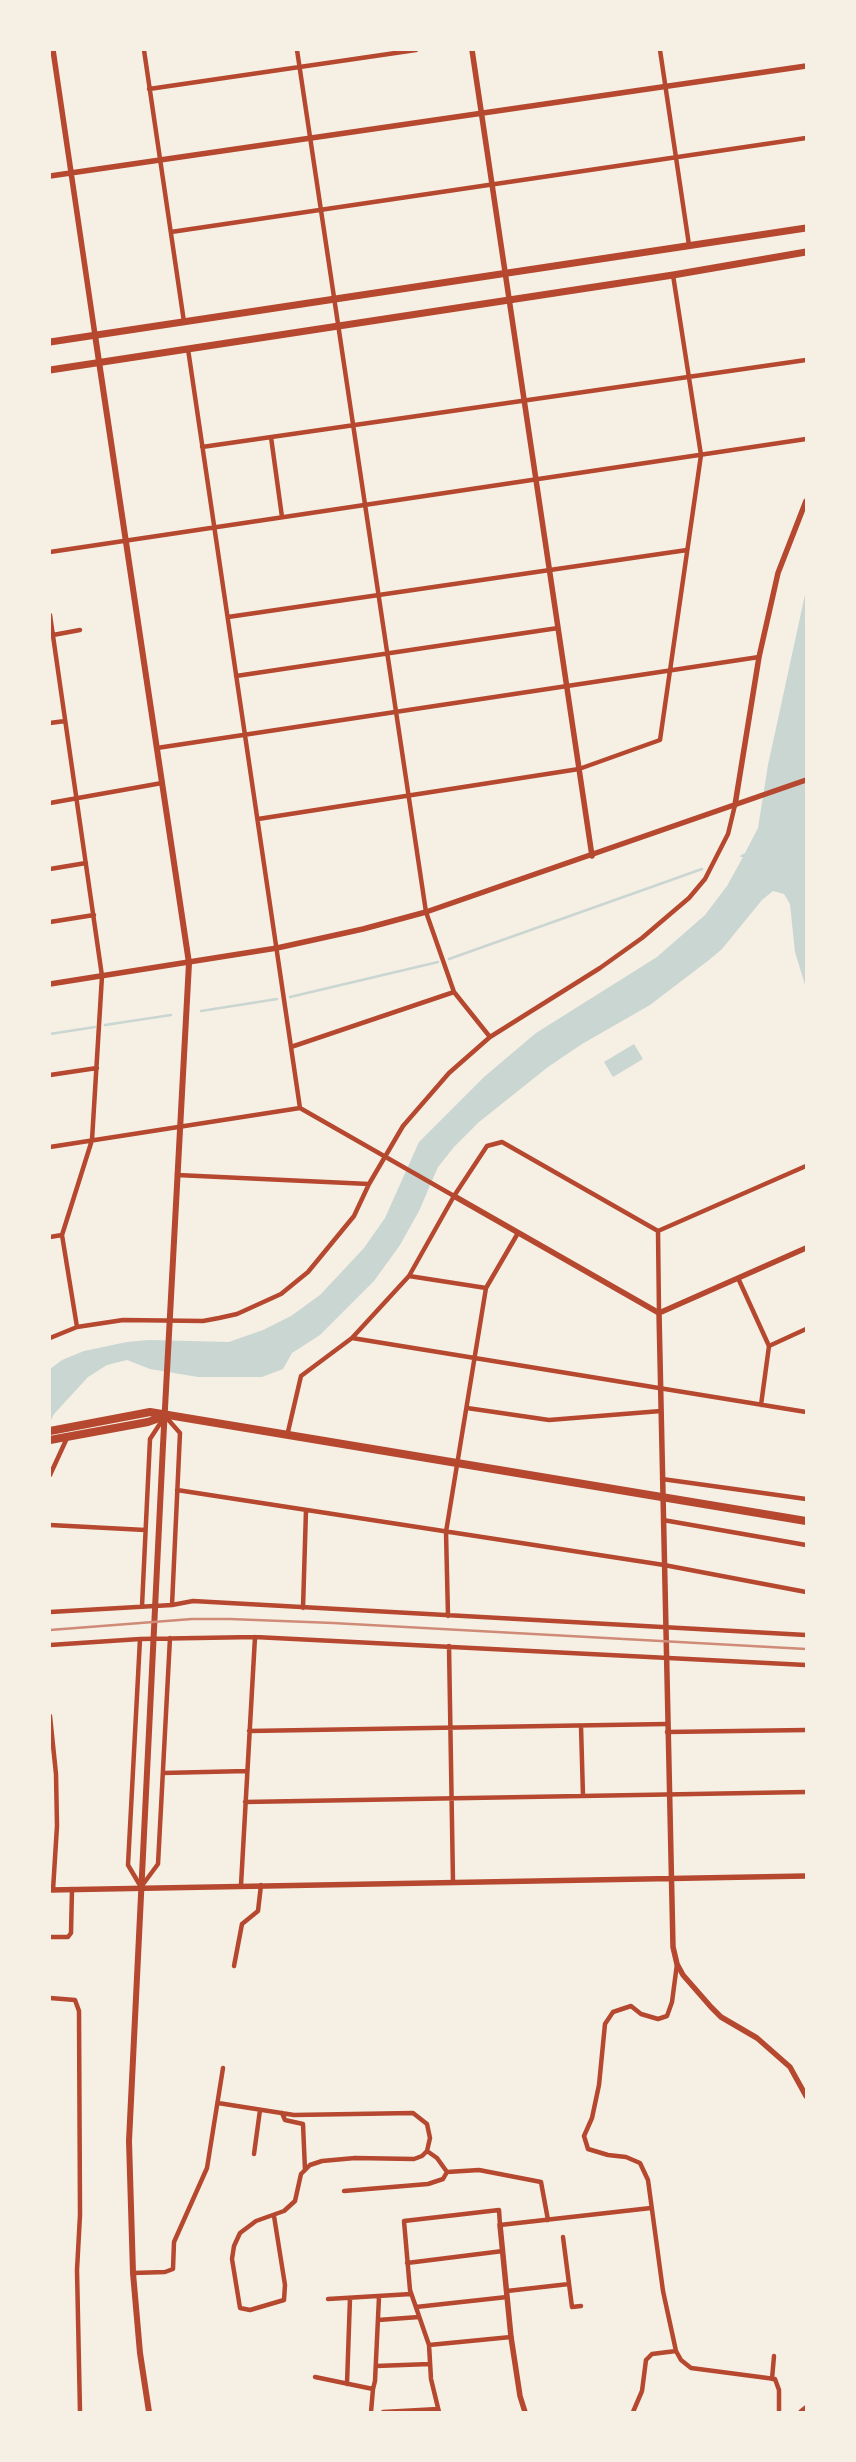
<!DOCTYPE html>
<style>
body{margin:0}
#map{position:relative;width:856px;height:2462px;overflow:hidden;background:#f6efe4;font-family:Montserrat,sans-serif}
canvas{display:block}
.frame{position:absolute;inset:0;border:51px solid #f6efe4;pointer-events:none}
</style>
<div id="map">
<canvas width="856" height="2462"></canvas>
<div class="frame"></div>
</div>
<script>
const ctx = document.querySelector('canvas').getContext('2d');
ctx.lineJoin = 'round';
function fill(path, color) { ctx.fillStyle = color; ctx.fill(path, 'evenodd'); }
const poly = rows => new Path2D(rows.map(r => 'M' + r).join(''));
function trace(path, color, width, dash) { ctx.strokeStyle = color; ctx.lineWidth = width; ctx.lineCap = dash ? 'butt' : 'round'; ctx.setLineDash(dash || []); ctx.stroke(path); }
const water = poly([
 [806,590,806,988,795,952,790,904,784,894,773,891,762,900,722,949,709,960,650,1005,582,1044,548,1067,479,1122,454,1147,438,1167,419,1211,400,1245,374,1281,320,1335,292,1353,283,1369,262,1377,198,1377,150,1369,127,1360,107,1365,88,1377,54,1414,50,1422,50,1369,62,1360,84,1351,127,1342,149,1340,229,1342,263,1330,291,1316,320,1295,364,1248,385,1218,419,1142,484,1077,536,1033,657,957,705,915,727,886,743,857,740,857,741,855,745,853,758,828,768,765],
 [634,1044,643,1059,613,1077,604,1062]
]);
const stream = poly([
 [449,959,702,869],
 [290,997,438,962],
 [201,1011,277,999],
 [105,1025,171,1015],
 [50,1034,95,1027]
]);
const minor = poly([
 [144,50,184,322],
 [297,50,426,912,454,992,490,1037],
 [660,50,689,245],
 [149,89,416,50],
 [171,232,806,138],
 [188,349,300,1108],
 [271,437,282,517],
 [202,447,806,360],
 [50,552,806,439],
 [50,615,102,976,92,1140,62,1235,77,1327],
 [228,617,687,550],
 [53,635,80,630],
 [236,676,558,628],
 [50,723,65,721],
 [157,748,759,657],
 [50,803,162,783],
 [258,819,579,769,660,740,701,455,673,275],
 [50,869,86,863],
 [50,922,94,915],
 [291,1047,454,992],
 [50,1075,97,1068],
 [50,1147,300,1108,454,1196],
 [177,1175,369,1184],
 [658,1231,806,1166],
 [658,1231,659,1313],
 [50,1237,62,1235],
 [409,1276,486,1288],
 [738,1278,769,1346,761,1405],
 [50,1338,77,1327,123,1320,203,1321,219,1318,237,1314,281,1294,308,1272,354,1216,369,1184,403,1126,449,1073,490,1037,600,968,642,938,689,898,705,879,728,834,735,805],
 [352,1338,806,1412],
 [769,1346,806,1329],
 [467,1408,549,1420,661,1411],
 [287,1436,301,1376,352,1338,409,1276,454,1196,487,1146,502,1142,658,1231],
 [50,1475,67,1438],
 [662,1479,806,1499],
 [177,1490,664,1565,806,1592],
 [663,1520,806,1545],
 [50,1525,145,1530],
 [142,1606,150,1439,165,1416,180,1433,172,1605],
 [303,1608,306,1510],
 [50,1612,172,1605,193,1601,806,1635],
 [448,1616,446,1532,486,1288,518,1233],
 [140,1639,128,1865,141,1887,158,1864,170,1638],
 [50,1645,140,1639,255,1637,806,1665],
 [449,1646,453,1882],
 [50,1716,56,1774,57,1826,53,1890],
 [581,1726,583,1796],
 [249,1731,667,1724],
 [667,1732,806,1730],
 [163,1773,247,1771],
 [245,1802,806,1792],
 [241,1885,255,1637],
 [50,1937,68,1937,71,1933,72,1889],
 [677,1964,672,2002,667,2016,658,2019,641,2014,631,2006,613,2012,605,2024,599,2085,592,2118,584,2136,588,2149,608,2155,626,2157,640,2163,648,2180,663,2291,676,2351,681,2360,691,2368,775,2379,779,2390,779,2412],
 [234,1966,242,1924,258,1911,261,1885],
 [50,1998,75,2000,79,2011,80,2215,77,2270,80,2412],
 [218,2103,294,2115,413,2113,427,2124,430,2138,427,2151,422,2156,414,2159,355,2158,322,2161,310,2165,301,2174,295,2201,284,2211,256,2221,240,2233,234,2246,232,2259,240,2308,250,2310,284,2300,285,2285,274,2216],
 [282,2113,285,2120,303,2124,305,2170],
 [254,2154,260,2110],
 [447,2172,479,2170,541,2182,548,2220],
 [344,2191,428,2184,443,2179,447,2172,437,2158,427,2151],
 [563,2237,572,2307,581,2306],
 [407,2263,503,2251],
 [133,2273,165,2272,173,2269,174,2242,207,2168,223,2068],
 [507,2291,569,2284],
 [328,2299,411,2294],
 [416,2307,507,2297],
 [378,2320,419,2317],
 [429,2345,511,2337],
 [376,2366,430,2364],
 [315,2377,373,2389,371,2412],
 [772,2379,774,2356],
 [347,2384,350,2298],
 [373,2389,375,2381,379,2297],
 [383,2412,438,2409],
 [439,2412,431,2379,429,2345,410,2290,404,2221,499,2210,500,2225,651,2208],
 [633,2412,642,2391,646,2360,652,2354,676,2351]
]);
const tertiary = poly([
 [53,50,95,335],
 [472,50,592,856],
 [50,176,806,66],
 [735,805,759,657,778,573,806,501],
 [50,984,277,948,363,929,426,912,806,780],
 [454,1196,659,1313],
 [659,1313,673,1947,677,1964,683,1975,711,2007,721,2017,757,2038,790,2067,806,2096],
 [659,1313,806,1248],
 [50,1890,806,1876],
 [500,2225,511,2337,520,2396,525,2412],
 [801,2412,806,2408]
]);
const secondary = poly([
 [95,335,189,963,163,1445,129,2141,133,2273,140,2353,149,2412]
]);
const primary = poly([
 [50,342,806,228],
 [50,370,673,275,806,252]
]);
const trunk = poly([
 [50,1431,150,1412,806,1521],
 [50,1440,148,1422,165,1416]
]);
const rail = poly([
 [50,1630,192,1619,230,1619,333,1623,806,1649]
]);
fill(water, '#c9d6d2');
trace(stream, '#c9d6d2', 2.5);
trace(minor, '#b5482f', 4.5);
trace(tertiary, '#b5482f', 5.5);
trace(secondary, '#b5482f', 6);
trace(primary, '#b5482f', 7);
trace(trunk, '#b5482f', 8);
trace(rail, '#cf8b77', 2.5);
</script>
